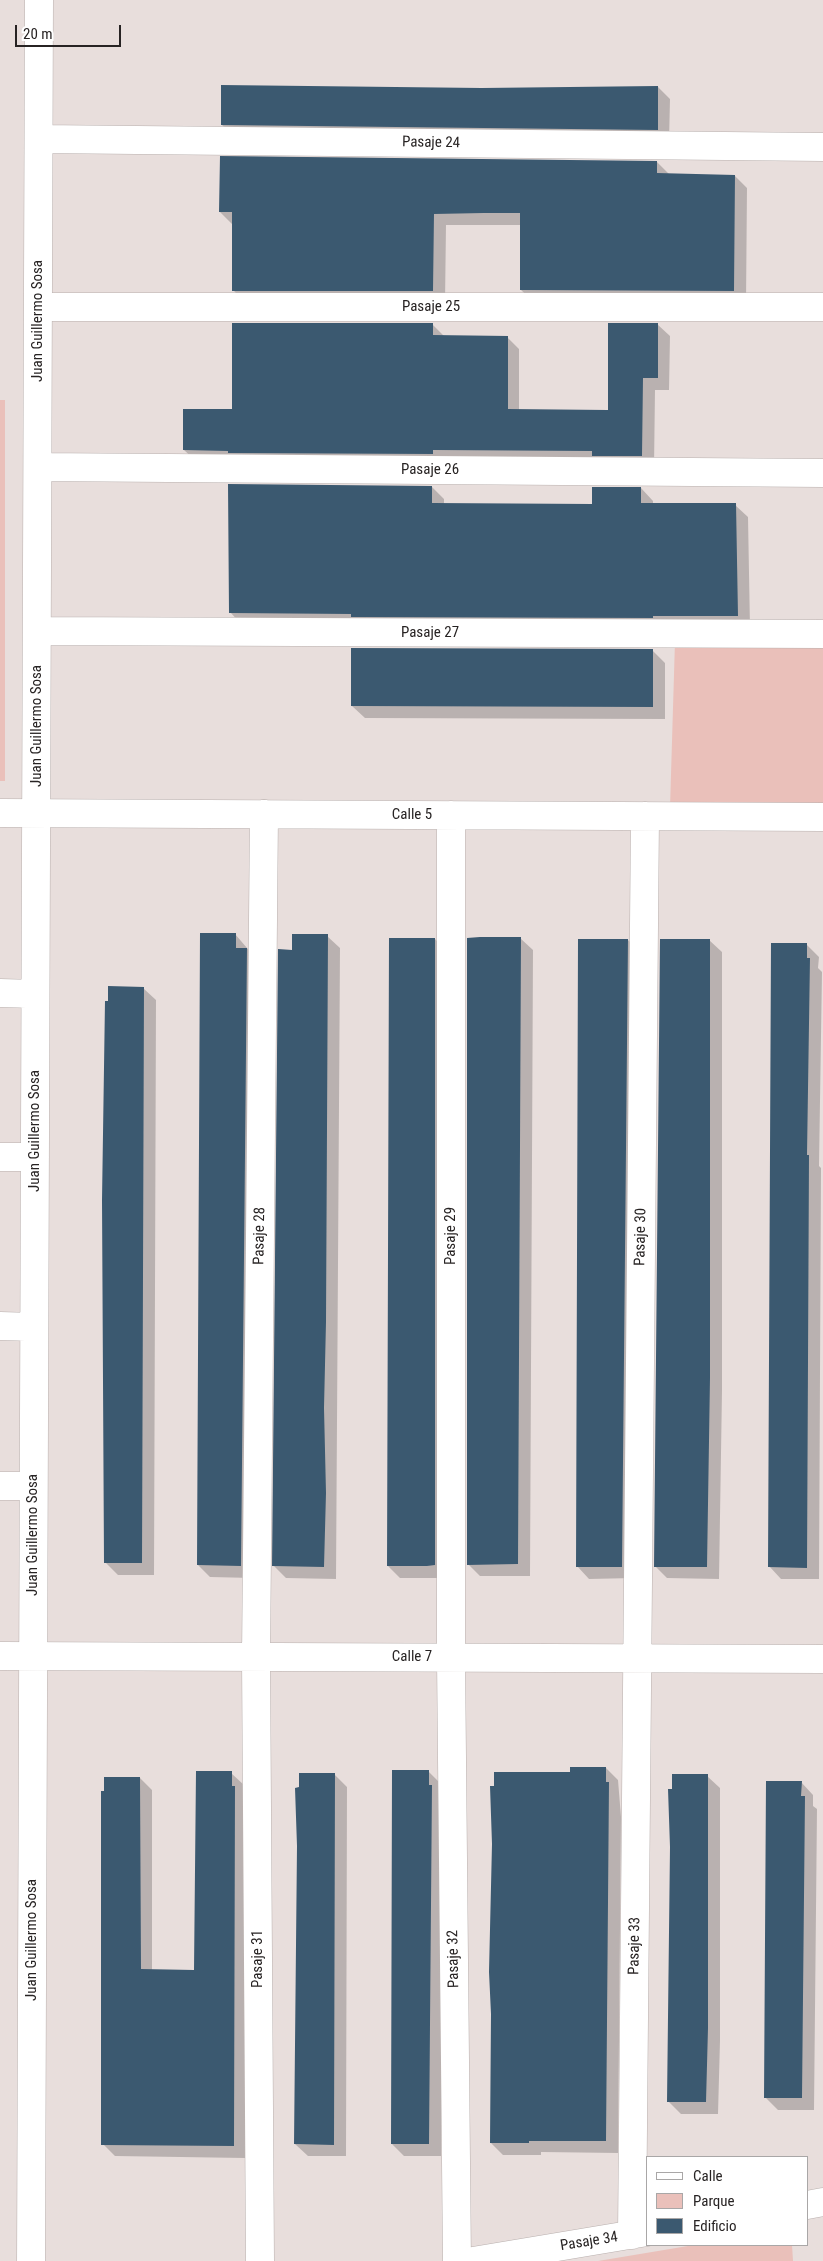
<!DOCTYPE html>
<style>
body{margin:0}
#map{position:relative;width:823px;height:2261px;overflow:hidden;background:#e8dedc;font-family:"Roboto Condensed",sans-serif}
canvas{display:block}
.legend{position:absolute;left:646px;top:2156px;width:162px;height:90px;box-sizing:border-box;background:#fff;border:1px solid #a9a7a7;margin:0;padding:6px 9px;list-style:none;font-size:15px;color:#272323}
.legend li{display:flex;align-items:center;gap:10px;height:25px}
.legend b{width:25px;border:1px solid #a9a7a7}
.scale{position:absolute;left:15px;top:25px;width:106px;height:22px;box-sizing:border-box;border:2px solid #272323;border-top:0;padding-left:6px;font-size:15px;line-height:18px;white-space:nowrap;color:#272323;-webkit-text-stroke:4px #fff;paint-order:stroke}
</style>
<div id="map">
<canvas width="823" height="2261"></canvas>
<ul class="legend">
<li><b style="height:6px;background:#fff"></b>Calle</li>
<li><b style="height:14px;background:#eac0ba"></b>Parque</li>
<li><b style="height:14px;background:#3b5970"></b>Edificio</li>
</ul>
<div class="scale">20 m</div>
</div>
<script>
const ctx = document.querySelector('canvas').getContext('2d');
ctx.lineJoin = 'round';
function fill(path, color) { ctx.fillStyle = color; ctx.fill(path, 'evenodd'); }
const poly = rows => new Path2D(rows.map(r => 'M' + r).join(''));
function trace(path, color, width, dash) { ctx.strokeStyle = color; ctx.lineWidth = width; ctx.lineCap = dash ? 'butt' : 'round'; ctx.setLineDash(dash || []); ctx.stroke(path); }
function label(font, color, halo, rows, align = 'center') {
  ctx.font = font + ' "Roboto Condensed",sans-serif'; ctx.lineWidth = 5; ctx.setLineDash([]); ctx.textBaseline = 'middle'; ctx.strokeStyle = halo; ctx.fillStyle = color; for (const [text, x, y, turn = 0] of rows) {
    ctx.save(); ctx.translate(x, y); ctx.rotate((+turn || 0) * Math.PI / 180); ctx.textAlign = isNaN(turn) ? turn : align; if (halo) ctx.strokeText(text, 0, 0); ctx.fillText(text, 0, 0); ctx.restore();
  }
}
const green = poly([
 [0,400,5,400,5,781,0,781],
 [675,641,823,642,823,809,670,808],
 [694,2245,792,2245,793,2261,598,2261]
]);
const shadow = poly([
 [658,87,670,99,669,142,234,137,222,125,482,89],
 [657,162,669,174,735,176,747,188,746,303,534,302,521,290,521,225,446,225,445,303,246,303,234,291,232,224,220,212],
 [432,324,445,337,507,337,519,349,519,410,609,411,657,324,670,336,669,390,655,390,654,468,197,462,184,450,233,410],
 [432,487,444,499,444,505,593,505,641,488,653,501,653,505,735,505,748,517,750,628,242,625,230,612],
 [652,650,665,663,665,719,365,718,352,706],
 [235,934,259,962,253,1578,210,1577,198,1565],
 [327,936,340,948,336,1579,286,1578,274,1566,293,951],
 [520,938,533,950,530,1576,480,1576,468,1564],
 [435,939,447,951,440,1578,400,1578,388,1566],
 [628,940,640,953,634,1578,589,1579,577,1566],
 [709,940,722,952,722,1391,719,1579,667,1578,655,1566],
 [806,944,819,957,818,968,822,972,819,1166,821,1168,819,1579,781,1579,769,1566],
 [143,988,156,1000,154,1575,118,1575,105,1562],
 [606,1768,618,1780,621,1817,618,2153,541,2152,541,2155,503,2155,491,2143,571,1773],
 [428,1771,441,1784,444,1799,441,2156,404,2156,392,2144],
 [231,1773,244,1785,247,1800,245,2158,115,2156,103,2144,140,1778,152,1790,152,1971,195,1971],
 [334,1774,347,1787,346,2156,308,2156,295,2144,299,1846],
 [707,1776,720,1788,720,2041,718,2114,681,2114,668,2101],
 [801,1782,813,1795,813,1806,817,1809,814,2110,778,2110,765,2097]
]);
const building = poly([
 [221,85,482,88,658,86,658,130,221,125],
 [220,156,657,161,657,173,735,175,734,291,520,290,520,213,484,213,434,214,433,291,232,291,232,212,219,212],
 [232,323,433,323,433,335,508,336,508,409,608,410,608,323,658,323,658,378,643,378,642,456,592,456,592,451,433,450,433,454,228,453,228,451,183,450,183,409,232,409],
 [228,484,432,486,432,503,592,504,592,487,641,487,641,503,736,503,738,616,653,616,653,618,351,617,351,614,229,613],
 [351,648,653,649,653,707,351,706],
 [200,933,236,933,236,948,247,948,241,1566,197,1565],
 [292,934,328,934,326,1322,324,1408,326,1493,324,1567,272,1566,278,949,292,950],
 [480,937,521,937,518,1564,467,1565,467,938],
 [389,938,435,938,435,1565,427,1566,387,1566],
 [578,939,628,939,622,1567,576,1567],
 [660,939,710,939,710,1378,707,1567,654,1567],
 [771,943,807,943,807,958,810,958,807,1155,809,1155,807,1568,768,1567],
 [108,986,144,987,142,1563,104,1563,102,1200,105,1001,108,1001],
 [570,1767,606,1767,606,1782,609,1782,606,2141,529,2141,529,2143,490,2143,491,2014,489,1972,492,1844,490,1786,494,1786,494,1772,570,1772],
 [392,1770,429,1770,429,1785,432,1785,429,2144,391,2144],
 [196,1771,232,1771,232,1786,235,1786,234,2146,101,2145,101,1791,104,1791,104,1777,140,1777,141,1969,194,1970],
 [299,1773,335,1773,334,2145,294,2144,297,1846,295,1788,299,1787],
 [672,1774,708,1774,708,2028,706,2102,667,2102,670,1847,668,1789,672,1789],
 [766,1781,802,1781,801,1796,805,1796,802,2098,764,2098]
]);
const minor = poly([
 [39,139,823,147],
 [38,307,823,307],
 [38,467,823,473],
 [37,631,823,634],
 [0,813,823,817],
 [451,815,451,1658,457,2261],
 [0,993,35,994],
 [0,1157,35,1157],
 [0,1326,34,1327],
 [0,1486,33,1486],
 [0,1656,823,1659],
 [807,2205,823,2202],
 [632,2235,645,816],
 [31,2261,39,0],
 [260,2261,256,1657,264,814],
 [473,2261,647,2232]
]);
const streetNames = [
 ["Pasaje 24",431,143,1],
 ["Pasaje 25",431,307],
 ["Juan Guillermo Sosa",38,321,-90],
 ["Pasaje 26",430,470],
 ["Pasaje 27",430,633],
 ["Juan Guillermo Sosa",37,726,-90],
 ["Calle 5",412,815],
 ["Juan Guillermo Sosa",35,1131,-90],
 ["Pasaje 28",260,1236,-89],
 ["Pasaje 29",451,1236,-90],
 ["Pasaje 30",641,1237,-89],
 ["Juan Guillermo Sosa",33,1535,-90],
 ["Calle 7",412,1657],
 ["Juan Guillermo Sosa",32,1940,-90],
 ["Pasaje 33",635,1946,-89],
 ["Pasaje 31",258,1959,-90],
 ["Pasaje 32",454,1959,-91],
 ["Pasaje 34",589,2242,-9]
];
fill(green, '#eac0ba');
fill(shadow, '#0003');
fill(building, '#3b5970');
trace(minor, '#b9b0ae', 29);
trace(minor, '#fff', 28);
label('15px', '#272323', '#fff', streetNames);
</script>
